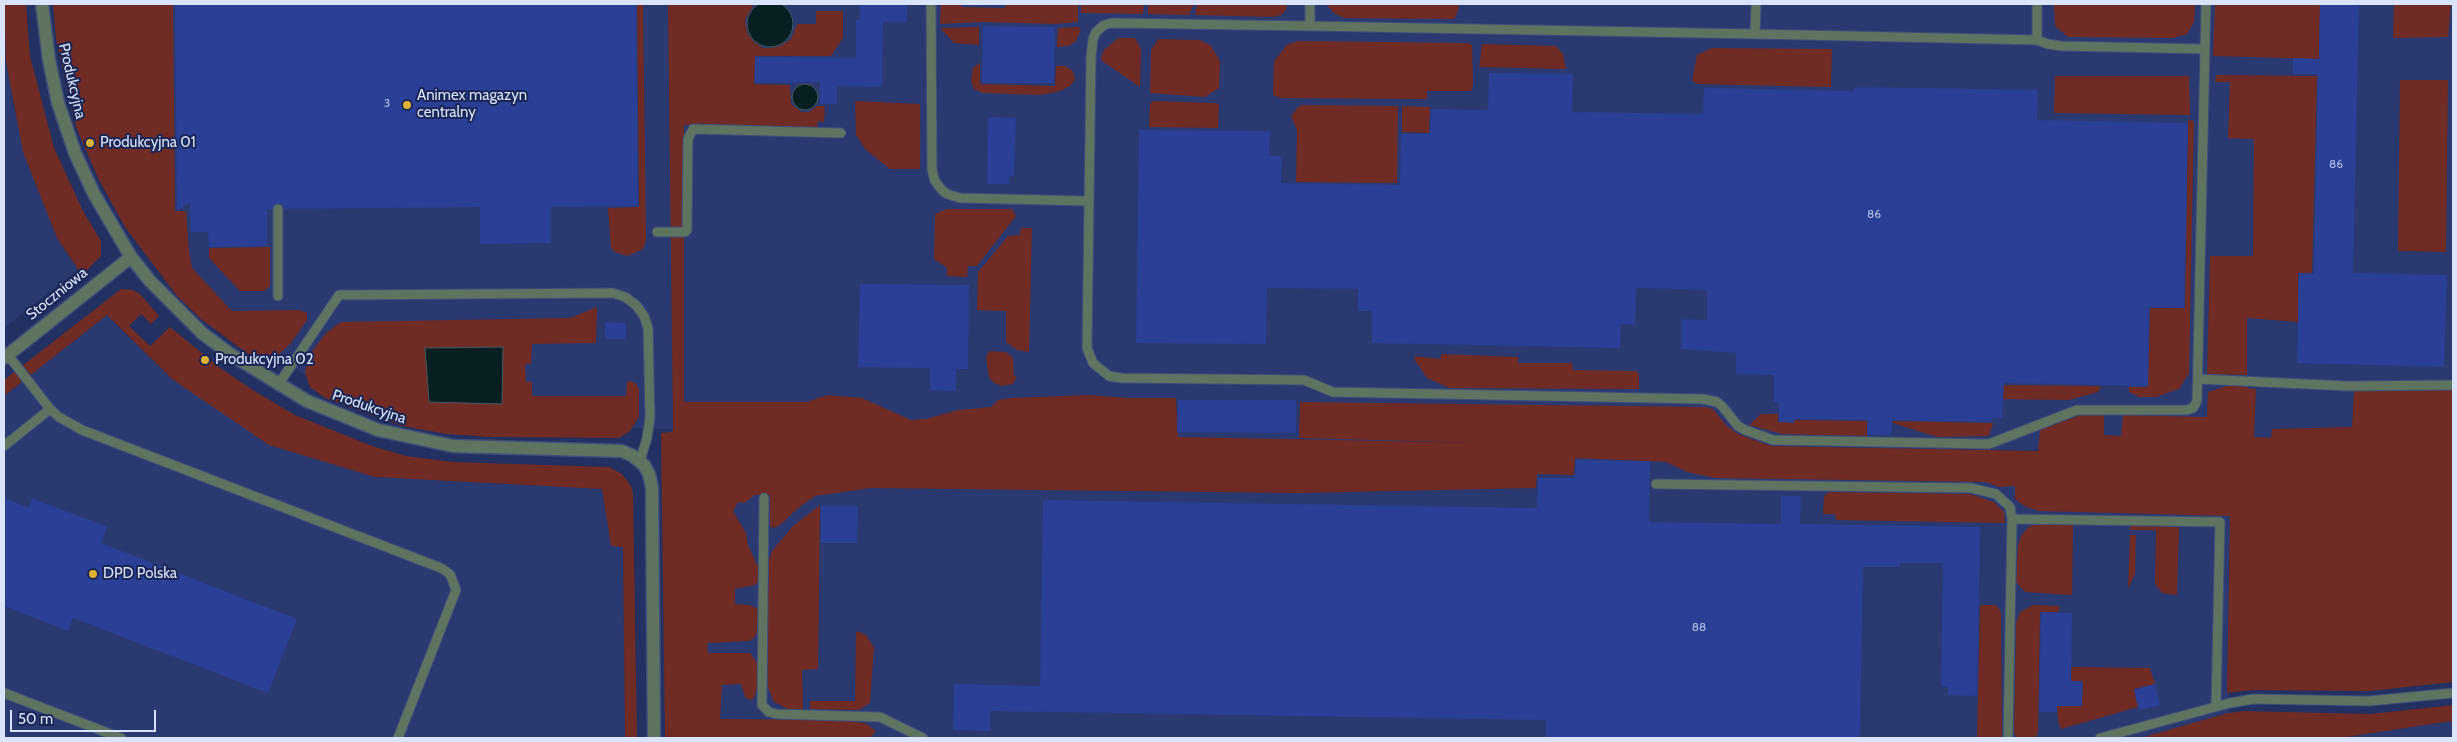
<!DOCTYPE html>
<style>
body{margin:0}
#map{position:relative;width:2457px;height:742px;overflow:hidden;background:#223161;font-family:Cabin,sans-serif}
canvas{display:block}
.frame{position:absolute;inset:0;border:5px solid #dae4fc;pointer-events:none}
.scale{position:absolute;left:10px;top:710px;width:146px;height:22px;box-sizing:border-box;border:2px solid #dae4fc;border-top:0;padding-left:6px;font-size:15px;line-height:18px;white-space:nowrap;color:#dae4fc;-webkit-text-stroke:4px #192656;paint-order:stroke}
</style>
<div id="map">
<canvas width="2457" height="742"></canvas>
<div class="frame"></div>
<div class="scale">50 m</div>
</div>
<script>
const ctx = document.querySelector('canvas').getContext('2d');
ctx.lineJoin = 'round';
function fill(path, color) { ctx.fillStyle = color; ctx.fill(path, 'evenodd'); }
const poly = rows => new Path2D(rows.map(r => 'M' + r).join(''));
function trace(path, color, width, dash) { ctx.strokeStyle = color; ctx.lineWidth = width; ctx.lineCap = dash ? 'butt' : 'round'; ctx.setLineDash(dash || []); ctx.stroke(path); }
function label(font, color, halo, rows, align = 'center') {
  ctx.font = font + ' Cabin,sans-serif'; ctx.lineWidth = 4; ctx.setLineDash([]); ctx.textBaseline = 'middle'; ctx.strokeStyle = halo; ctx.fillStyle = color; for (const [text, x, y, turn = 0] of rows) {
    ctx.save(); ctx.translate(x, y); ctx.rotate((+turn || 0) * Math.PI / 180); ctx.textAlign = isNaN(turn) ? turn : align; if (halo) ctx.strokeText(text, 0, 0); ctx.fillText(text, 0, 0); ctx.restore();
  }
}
const built = poly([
 [70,4,2453,4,2453,456,673,431,673,429,598,427,318,384,254,340,169,251],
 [4,28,13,106,57,238,78,269,4,328],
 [107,315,172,379,375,477,602,489,611,545,623,547,625,738,4,738,4,396],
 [674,433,2235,455,2228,738,677,738],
 [2453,721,2453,738,2341,738]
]);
const green = poly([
 [4,4,26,4,30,56,54,148,83,211,101,241,101,256,82,275,57,238,23,152,6,62],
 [53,4,173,4,175,211,186,211,189,251,192,268,232,311,299,310,307,313,307,320,291,343,276,357,263,359,252,357,201,319,177,296,125,227,98,178,76,127,56,39],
 [637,4,643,4,646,240,643,249,627,256,615,252,611,248,608,208,639,207],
 [668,4,754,4,745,20,747,33,754,42,763,48,771,48,780,46,791,39,797,24,816,24,816,11,843,11,843,38,831,56,755,56,754,84,790,85,791,104,802,112,809,112,817,106,825,106,824,122,818,121,817,128,684,125,684,402,807,402,827,395,862,398,911,420,926,419,958,410,991,407,998,400,1011,398,1089,395,1127,398,1176,398,1178,437,1490,443,1299,438,1300,402,1706,407,1713,409,1727,426,1738,434,1771,446,2038,451,2040,430,2080,415,2104,414,2104,435,2121,436,2123,415,2207,417,2208,392,2230,385,2247,385,2247,388,2256,389,2254,437,2271,438,2272,429,2352,427,2354,390,2453,390,2453,682,2370,691,2253,690,2227,693,2230,516,2039,511,2024,506,2015,499,2015,486,1999,487,1986,482,1715,478,1687,472,1666,462,1575,458,1574,475,1537,474,1536,488,1298,493,871,488,815,496,797,509,779,526,773,528,770,525,770,495,755,495,744,503,738,502,733,511,746,533,748,545,758,567,758,581,755,585,735,589,735,604,749,605,758,609,757,632,754,638,749,641,707,643,708,653,750,653,758,664,757,688,754,698,750,700,745,697,741,684,722,685,720,719,847,720,867,724,876,731,870,738,665,738,661,433,672,432,673,429],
 [941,4,961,4,962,7,1005,8,1006,4,1078,4,1078,22,1056,24,984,22,940,24],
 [1081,4,1144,4,1143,14,1081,13],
 [1148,4,1194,4,1189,15,1148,14],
 [1197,4,1287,4,1286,10,1281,15,1273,17,1195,15],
 [1326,4,1459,4,1458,11,1454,19,1345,18,1335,14],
 [2054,4,2195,4,2194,22,2187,34,2173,38,2068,37,2055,26],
 [2215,4,2320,4,2319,59,2213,56],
 [2394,4,2451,4,2448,37,2393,38],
 [979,27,979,45,954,43,940,28],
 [1077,27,1081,29,1076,41,1068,46,1057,47,1058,28],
 [1118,38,1135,38,1141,49,1140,87,1102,61,1101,58,1104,50],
 [1158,39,1200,40,1211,46,1220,61,1219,88,1205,97,1150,93,1151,50],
 [1297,41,1468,43,1472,45,1473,85,1471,91,1427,91,1427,99,1281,98,1273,95,1274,61,1287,45],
 [1482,44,1556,46,1563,54,1566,69,1479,67],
 [1712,48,1832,49,1831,87,1697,84,1692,80,1697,55],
 [980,63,980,84,1055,86,1056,66,1065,66,1073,71,1075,80,1070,86,1060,91,1041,95,983,93,974,89,971,80,973,68],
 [2216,75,2317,76,2312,273,2298,273,2298,322,2247,318,2247,375,2207,374,2210,256,2253,256,2254,139,2228,138,2230,82,2215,82],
 [2055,76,2189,76,2190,115,2054,113],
 [2400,80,2448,80,2446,252,2398,251],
 [855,101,920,104,920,169,890,169,865,149,856,135],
 [1153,101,1216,103,1219,104,1218,128,1149,127,1150,104],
 [1303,105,1398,106,1397,183,1296,182,1297,130,1291,116,1299,106],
 [1402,106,1430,107,1429,133,1402,132],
 [2188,120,2194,121,2189,373,2179,389,2156,397,2140,397,2129,392,2129,387,2148,387,2150,308,2185,308],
 [947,209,1012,209,1016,216,977,266,968,266,967,277,947,276,947,268,934,259,935,214],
 [1021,228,1032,228,1029,352,1017,350,1006,342,1006,311,977,310,978,272,1008,236,1020,235],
 [270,247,270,286,264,291,240,291,209,258,209,248],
 [121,289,133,290,140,294,159,316,151,324,141,314,129,326,150,346,170,327,219,367,251,389,295,415,372,446,406,456,453,462,609,467,622,474,631,486,633,493,637,738,625,738,623,547,611,546,602,489,375,477,269,445,172,379,107,315,4,396,4,380],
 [597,307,596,343,532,344,531,364,525,364,526,382,532,382,532,396,626,396,627,381,634,382,639,388,639,417,630,431,619,438,490,437,447,434,402,426,325,398,310,387,305,373,308,357,325,334,341,322,570,318],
 [989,351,1006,352,1013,358,1014,376,1017,376,1013,384,1001,386,994,383,989,377,986,358],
 [1441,354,1518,357,1518,363,1572,363,1573,370,1636,371,1639,374,1639,389,1449,388,1427,378,1415,360,1414,356,1441,359],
 [1994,385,2101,386,2098,392,2069,400,1993,399],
 [1761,414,1778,414,1778,422,1794,423,1795,420,1867,421,1867,436,1782,434,1749,425],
 [1893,421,1993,423,1989,436,1937,437,1893,423],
 [1829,492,1970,494,1994,502,2004,512,2005,523,1836,520,1835,514,1823,514,1824,496],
 [820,505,818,669,802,670,803,709,788,709,774,702,768,687,766,654,769,560,772,551,793,526],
 [2037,524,2073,525,2072,595,2025,592,2016,582,2018,545,2021,536,2028,527],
 [2130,525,2179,527,2177,595,2162,593,2155,584,2156,530,2130,530],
 [2130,535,2136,535,2135,574,2128,589],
 [1980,605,1996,605,2001,612,2002,738,1977,738],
 [2033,605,2059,606,2059,612,2040,612,2038,732,2035,738,2017,738,2014,733,2016,623,2020,612],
 [856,631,865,634,874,647,870,703,859,710,810,709,810,701,855,701],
 [2071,667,2150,668,2155,684,2134,689,2138,707,2061,729,2058,721,2057,706,2082,706,2083,681,2071,681],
 [2453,705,2453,734,2451,721,2340,738,2140,738,2228,713,2244,711,2370,714]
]);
const water = poly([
 '747 24a23 23 0 1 1 46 0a23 23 0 1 1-46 0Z',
 '792 97a13 13 0 1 1 26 0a13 13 0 1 1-26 0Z',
 [503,347,502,404,429,402,425,348,503,347]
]);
const building = poly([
 [175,4,636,4,638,206,551,207,551,243,480,244,480,207,284,209,282,204,278,203,272,209,267,209,267,246,209,247,208,232,191,232,190,202,177,211],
 [860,4,907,4,907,22,883,22,882,87,837,86,837,104,820,104,820,82,755,83,755,57,856,58,856,20,860,20],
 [2320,4,2359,4,2353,273,2447,275,2444,367,2297,363,2299,273,2314,274,2318,74,2293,74,2293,58,2319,59],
 [983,26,1055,27,1054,83,982,83],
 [1489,73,1573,74,1572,112,1703,114,1704,88,1855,91,1855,87,2038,90,2037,120,2188,123,2184,308,2149,307,2148,386,2004,383,2002,418,1992,418,1992,422,1892,420,1891,435,1867,435,1868,420,1794,419,1794,422,1779,422,1779,402,1774,402,1774,375,1736,374,1736,353,1681,349,1681,319,1707,320,1707,290,1636,288,1635,325,1621,324,1620,348,1372,343,1372,311,1358,311,1358,289,1267,288,1266,344,1136,343,1139,130,1270,131,1269,156,1282,156,1281,183,1400,185,1401,134,1430,134,1431,109,1488,110],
 [988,117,1016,118,1014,177,1009,176,1009,184,987,184],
 [860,284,969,285,968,369,956,369,956,391,930,390,930,368,858,367],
 [605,322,626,323,626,339,605,339],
 [1178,400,1296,400,1296,433,1177,432],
 [1576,460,1650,461,1649,522,1781,524,1781,496,1801,496,1800,524,1980,527,1977,696,1948,695,1948,687,1941,687,1943,563,1900,563,1900,567,1863,567,1860,738,1546,738,1546,720,990,711,990,731,953,730,954,684,1040,686,1043,500,1537,508,1538,478,1575,478],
 [4,498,29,508,32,498,107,527,101,543,297,619,268,693,73,618,68,631,4,606],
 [821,506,858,506,857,543,821,543],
 [2041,612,2072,613,2071,681,2082,682,2082,706,2057,706,2057,712,2039,712],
 [2155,684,2160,705,2139,710,2134,690]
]);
const service = poly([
 [931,4,932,170,935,181,941,189,947,194,960,198,1089,201],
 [1310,4,1310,26],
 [1756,4,1755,34,2037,40],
 [2037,4,2037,40,2048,44,2061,46,2205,49,2206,4],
 [1755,34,1310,26,1112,23,1104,25,1096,32,1093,39,1091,57,1087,348,1093,363,1109,376,1121,378,1304,380,1333,392,1703,399,1717,402,1722,406,1738,426,1745,430,1773,440,1989,444,2077,410,2186,410,2193,408,2197,401,2205,49],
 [278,209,278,296],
 [657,232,685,232,687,230,688,139,693,129,841,133],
 [8,355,50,409,59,417,82,430,441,568,450,574,456,590,398,738],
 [2198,379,2348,386,2453,385],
 [278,385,339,295,613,293,625,297,636,305,644,316,648,328,650,418,647,438,640,461],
 [4,446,50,409],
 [1656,484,1971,488,1996,494,2010,507,2012,519,2008,738],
 [764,498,762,705,769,712,776,714,880,717,923,738],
 [2012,519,2220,522,2216,706],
 [4,693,121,738],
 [2100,738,2230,703,2253,699,2369,701,2453,693]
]);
const minor = poly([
 [42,4,49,60,58,103,75,153,94,194,131,257,150,281,202,333,230,354,307,401,378,430,453,446,622,451,633,456,644,465,649,474,652,488,654,738],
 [4,358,131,257]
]);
const markers = [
 [407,105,5,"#ddb133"],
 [90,143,5,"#ddb133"],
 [205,360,5,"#ddb133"],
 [93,574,5,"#ddb133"]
];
const numberNames = [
 ["3",387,103],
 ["86",2336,164],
 ["86",1874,214],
 ["88",1699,627]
];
const streetNames = [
 ["Produkcyjna",72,81,77],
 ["Stoczniowa",57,294,-39],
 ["Produkcyjna",369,407,19]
];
const poiNames = [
 ["Animex magazyn",417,96],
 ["centralny",417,113],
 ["Produkcyjna 01",100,143],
 ["Produkcyjna 02",215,360],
 ["DPD Polska",103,574]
];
fill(built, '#2a3a71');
fill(green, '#6f2b24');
fill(water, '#081f22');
trace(water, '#475a63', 1);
fill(building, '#2a3f96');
trace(service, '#3f4e7a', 11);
trace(minor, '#3f4e7a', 15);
trace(service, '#5e7461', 9);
trace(minor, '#5e7461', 12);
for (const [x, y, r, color] of markers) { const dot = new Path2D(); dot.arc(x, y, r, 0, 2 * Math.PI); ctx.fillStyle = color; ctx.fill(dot); trace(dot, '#192656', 2); }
label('12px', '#aebbe2', null, numberNames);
label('15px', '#dae4fc', '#192656', streetNames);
label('15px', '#dae4fc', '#192656', poiNames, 'left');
</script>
